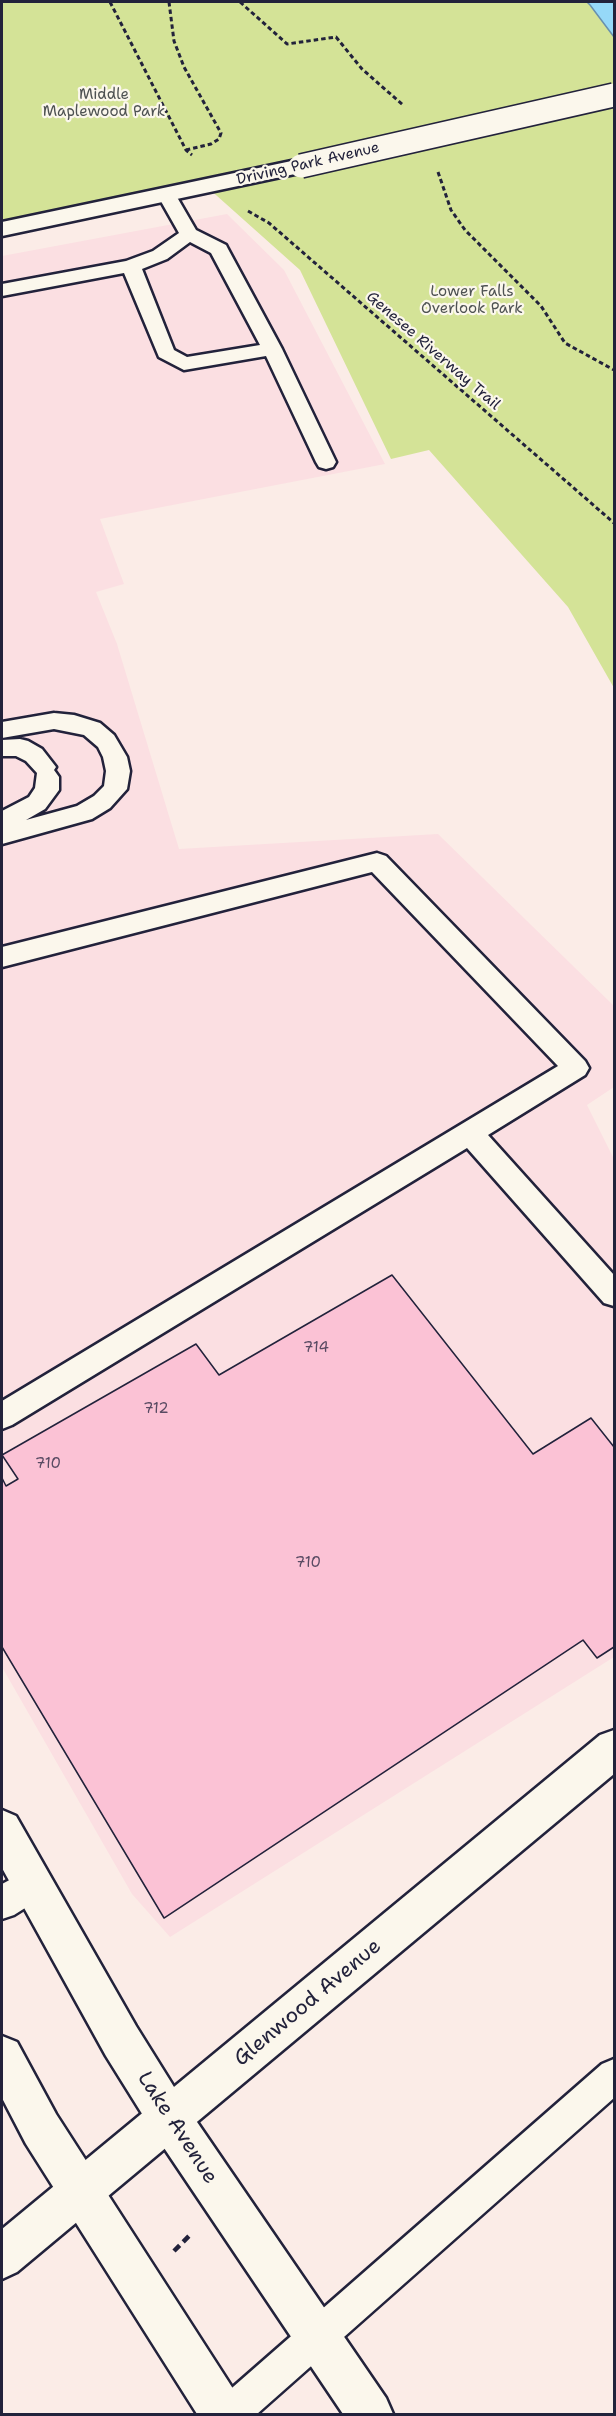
<!DOCTYPE html>
<style>
body{margin:0}
#map{position:relative;width:616px;height:2416px;overflow:hidden;background:#fbece7;font-family:"Shantell Sans",sans-serif}
canvas{display:block}
.frame{position:absolute;inset:0;border:3px solid #22223b;pointer-events:none}
</style>
<div id="map">
<canvas width="616" height="2416"></canvas>
<div class="frame"></div>
</div>
<script>
const ctx = document.querySelector('canvas').getContext('2d');
ctx.lineJoin = 'round';
function fill(path, color) { ctx.fillStyle = color; ctx.fill(path, 'evenodd'); }
const poly = rows => new Path2D(rows.map(r => 'M' + r).join(''));
function trace(path, color, width, dash) { ctx.strokeStyle = color; ctx.lineWidth = width; ctx.lineCap = dash ? 'butt' : 'round'; ctx.setLineDash(dash || []); ctx.stroke(path); }
function label(font, color, halo, rows, align = 'center') {
  ctx.font = font + ' "Shantell Sans",sans-serif'; ctx.lineWidth = 4.5; ctx.setLineDash([]); ctx.textBaseline = 'middle'; ctx.strokeStyle = halo; ctx.fillStyle = color; for (const [text, x, y, turn = 0] of rows) {
    ctx.save(); ctx.translate(x, y); ctx.rotate((+turn || 0) * Math.PI / 180); ctx.textAlign = isNaN(turn) ? turn : align; if (halo) ctx.strokeText(text, 0, 0); ctx.fillText(text, 0, 0); ctx.restore();
  }
}
const built = poly([
 [227,214,284,270,385,464,100,519,124,584,96,592,117,644,179,849,438,834,614,1006,614,1087,587,1105,614,1159,614,1657,170,1937,132,1894,2,1667,2,256]
]);
const green = poly([
 [2,2,587,2,614,37,614,688,568,607,429,450,391,459,300,270,207,187,2,229]
]);
const water = poly([
 [587,2,614,2,614,37,590,5,587,2]
]);
const building = poly([
 [392,1275,533,1454,591,1418,614,1447,614,1647,597,1658,583,1640,164,1918,2,1647,2,1478,6,1486,18,1479,2,1455,196,1344,219,1375,392,1275]
]);
const pathFar1 = poly([
 [110,2,186,150,192,155],
 [169,2,174,41,184,67,221,133,219,139,211,144,186,150],
 [240,2,287,44,336,37,362,69,403,105],
 [438,172,451,210,465,230,541,306,565,343,614,370],
 [248,211,269,223,614,523]
]);
const path = poly([
 [174,2251,189,2236]
]);
const service = poly([
 [167,190,174,192,196,230,226,245,228,249,282,349,336,462,333,467,326,469,319,467,316,462,266,356,184,370,159,357,124,273,2,296,2,284,126,261,153,251,179,233,158,196,160,192,167,190],
 [190,242,211,253,260,345,187,357,174,350,142,269,167,259,190,242],
 [54,713,74,715,100,723,114,735,127,757,130,771,127,789,110,808,92,819,2,844,2,811,29,797,35,788,37,773,26,761,16,756,2,756,2,740,20,739,28,741,42,749,56,767,54,770,59,777,59,790,45,809,26,820,77,806,94,796,104,786,106,771,103,757,98,747,84,735,54,729,2,738,2,722,54,713],
 [377,853,386,856,585,1061,589,1068,585,1075,488,1135,614,1275,614,1306,604,1303,467,1148,12,1425,2,1429,2,1401,558,1066,372,872,2,967,2,947,377,853],
 [32,1868,44,1872,48,1884,44,1896,14,1915,2,1919,2,1884,32,1868],
 [614,2059,614,2098,257,2414,212,2414,217,2401,602,2064,614,2059]
]);
const minor = poly([
 [614,1730,614,1774,17,2272,2,2279,2,2229,600,1735,614,1730]
]);
const secondary = poly([
 [301,159,309,161,312,166,309,171,2,236,2,222,301,159]
]);
const primary = poly([
 [2,1810,16,1816,136,2026,184,2103,386,2398,393,2414,343,2414,154,2133,106,2056,2,1868,2,1810],
 [2,2036,17,2042,56,2114,239,2398,246,2414,197,2414,26,2144,2,2098,2,2036]
]);
const secondaryBridge = poly([
 [301,166,614,95]
]);
const farParknames = [
 ["Middle",104,95],
 ["Maplewood Park",104,112],
 ["Lower Falls",472,292],
 ["Overlook Park",472,309]
];
const farStreetnames = [
 ["Driving Park Avenue",308,164,-13],
 ["Genesee Riverway Trail",433,351,41]
];
const numberNames = [
 ["714",316,1348],
 ["712",156,1409],
 ["710",48,1464],
 ["710",308,1563]
];
const nearStreetnames = [
 ["Glenwood Avenue",308,2003,-40],
 ["Lake Avenue",177,2128,57]
];
fill(built, '#fbdfe2');
fill(green, '#d4e397');
fill(water, '#96d9f8');
trace(water, '#6890ac', 1.5);
fill(building, '#fbc2d5');
trace(building, '#22223b', 1.5);
trace(service, '#22223b', 5);
trace(minor, '#22223b', 5);
trace(secondary, '#22223b', 5);
trace(primary, '#22223b', 5);
trace(pathFar1, '#22223b', 3, [4.5, 3]);
trace(path, '#22223b', 4.5, [8, 5]);
fill(service, '#fbf7ec');
fill(minor, '#fbf7ec');
fill(secondary, '#fbf7ec');
fill(primary, '#fbf7ec');
trace(secondaryBridge, '#22223b', 26, []);
trace(secondaryBridge, '#fbf7ec', 23);
label('15px', '#4e5252', '#fbf7ec', farParknames);
label('15px', '#22223b', '#fbf7ec', farStreetnames);
label('15px', '#584a62', null, numberNames);
label('21px', '#22223b', '#fbf7ec', nearStreetnames);
</script>
